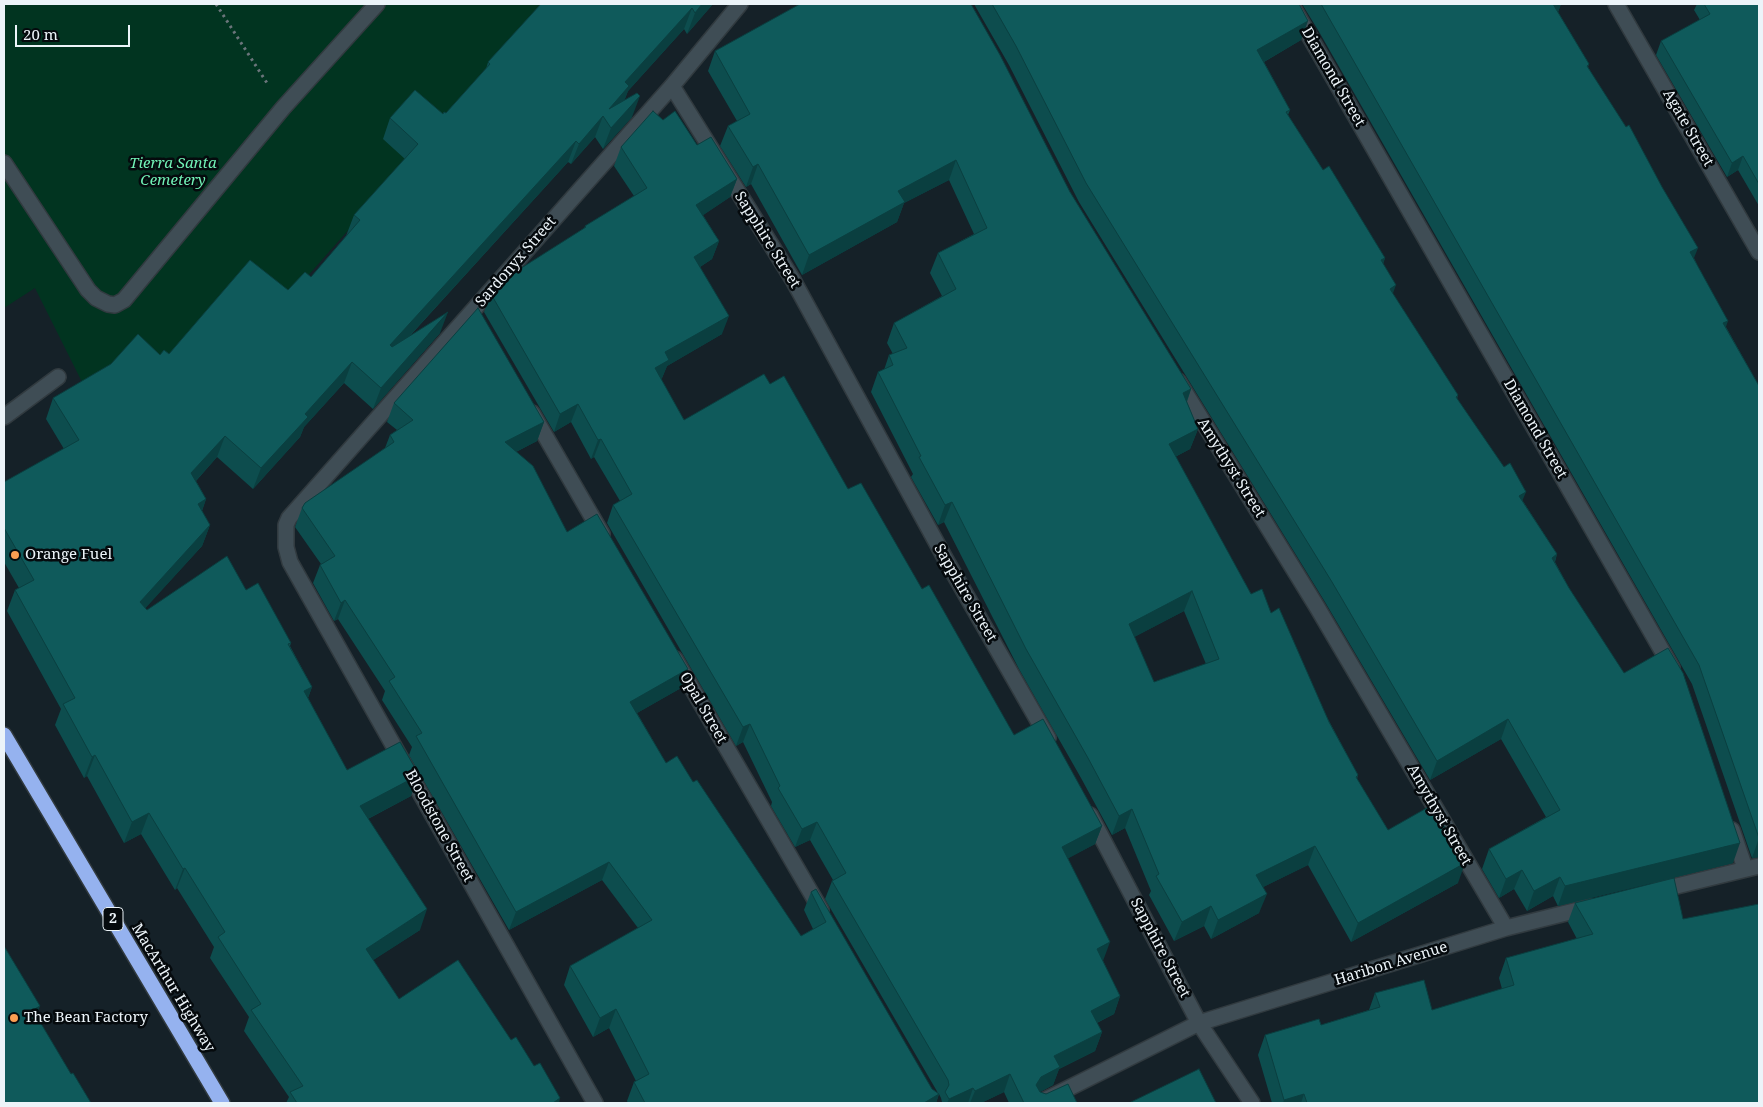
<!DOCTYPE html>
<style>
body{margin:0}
#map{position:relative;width:1763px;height:1107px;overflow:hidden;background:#152128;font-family:"Noto Serif",serif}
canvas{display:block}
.frame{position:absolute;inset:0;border:5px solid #ecf4f9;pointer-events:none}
.scale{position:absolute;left:15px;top:25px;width:115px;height:22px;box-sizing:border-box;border:2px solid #ecf4f9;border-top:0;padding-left:6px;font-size:15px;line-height:18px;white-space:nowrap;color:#ecf4f9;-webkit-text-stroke:4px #050a0d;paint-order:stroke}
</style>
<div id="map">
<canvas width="1763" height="1107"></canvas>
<div class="frame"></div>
<div class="scale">20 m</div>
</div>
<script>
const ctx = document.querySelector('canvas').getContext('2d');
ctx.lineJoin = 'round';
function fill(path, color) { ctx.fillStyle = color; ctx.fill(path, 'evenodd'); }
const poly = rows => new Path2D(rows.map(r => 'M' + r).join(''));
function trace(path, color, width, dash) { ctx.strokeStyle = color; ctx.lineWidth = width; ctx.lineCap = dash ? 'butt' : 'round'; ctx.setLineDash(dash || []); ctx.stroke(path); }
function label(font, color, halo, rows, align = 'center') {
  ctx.font = font + ' "Noto Serif",serif'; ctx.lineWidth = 5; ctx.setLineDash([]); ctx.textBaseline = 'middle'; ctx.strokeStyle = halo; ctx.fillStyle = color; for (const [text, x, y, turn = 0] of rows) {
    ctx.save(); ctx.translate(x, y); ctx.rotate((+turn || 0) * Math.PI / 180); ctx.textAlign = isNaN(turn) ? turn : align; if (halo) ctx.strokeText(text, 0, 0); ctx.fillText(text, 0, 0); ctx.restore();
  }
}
const green = poly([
 [4,4,548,4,139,467,84,386,35,288,4,308]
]);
const path = poly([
 [216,4,267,83]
]);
const minor = poly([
 [1291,4,1672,668],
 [1616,4,1759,252],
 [672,86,793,280,946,560,1048,738],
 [4,163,88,290,96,298,108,304,115,305,124,300,283,108,377,4],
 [1178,381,1317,607,1506,928],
 [532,413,602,534],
 [4,417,58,377],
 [675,659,821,910],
 [1090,815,1199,1023,1252,1103],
 [1732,830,1745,868],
 [1656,891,1759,866],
 [595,1103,290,562,286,547,286,525,289,518,672,86,740,4],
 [1039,1103,1199,1023,1506,928,1590,907]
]);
const highway = poly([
 [4,735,222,1103]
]);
const wall = poly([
 [541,4,713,4,687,34,684,29,628,91,624,101,632,117,603,149,595,137,571,164,568,162,408,338,440,333,373,409,344,383,304,427,300,437,253,489,217,457,196,481,206,499,202,511,210,525,202,546,145,608,147,610,246,590,291,643,290,646,312,687,308,698,347,770,411,796,368,819,420,930,373,960,399,999,511,1040,534,1066,559,1103,286,1103,289,1097,244,1031,249,1017,210,958,214,947,177,888,175,890,141,834,124,843,87,776,84,778,55,725,61,709,7,611,15,590,19,588,4,562,4,482,64,449,46,419,53,398,160,355,169,354,311,277,346,236,354,215,405,159,383,139,390,118,446,113,486,69,488,62],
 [974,4,1299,4,1301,40,1264,62,1290,110,1288,115,1323,170,1385,258,1383,264,1393,294,1458,395,1457,399,1557,554,1555,562,1569,588,1733,863,1558,906,1553,896,1527,911,1514,889,1499,898,1482,869,1489,849,1546,817,1501,739,1430,780,1325,602,1079,202,1009,65],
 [1302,4,1561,4,1558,12,1589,64,1588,67,1694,258,1726,327,1759,386,1759,857,1752,858,1692,684,1318,30],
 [1697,4,1759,4,1759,206,1738,170,1727,177,1656,55,1661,41,1700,20,1694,10],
 [715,51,1070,192,1191,389,1187,402,1198,429,1190,449,1175,457,1251,594,1271,613,1358,775,1357,779,1388,830,1458,883,1351,942,1308,865,1263,887,1259,913,1211,939,1204,926,1174,941,1149,895,1151,891,1125,828,1112,835,1081,778,1019,669,944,522,938,525,911,477,913,474,871,392,878,372,884,370,889,355,893,354,887,343,894,323,942,296,930,273,938,253,974,234,949,180,904,203,897,222,802,275,751,184,746,187,720,146,728,126,737,121,708,71],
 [1184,611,1206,664,1154,682,1134,637],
 [663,120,697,145,737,179,730,197,703,215,719,241,712,259,700,267,722,334,667,366,662,378,661,379,684,420,770,384,922,589,1014,735,1102,826,1095,844,1068,858,1103,961,1120,996,1114,1014,1097,1023,1102,1032,1095,1051,1059,1069,1053,1085,1040,1092,1077,1103,1009,1103,1004,1092,981,1103,941,1103,942,1102,941,1098,939,1094,936,1103,628,1103,627,1101,634,1082,636,1081,609,1028,593,1037,564,985,570,966,638,928,602,880,509,930,409,755,412,747,382,700,385,691,338,619,334,621,313,583,320,565,321,564,295,527,302,508,385,448,390,435,397,430,387,422,394,403,544,422,537,441,516,452,567,532,681,688,637,713,666,763,693,782,801,936,813,929,804,910,811,892,932,1089,938,1093,825,899,832,881,833,880,810,840,795,847,771,806,772,802,743,742,736,746,607,523,613,505,620,501,594,457,591,459,571,422,554,432,484,312,491,294,584,229,585,226,634,196,614,166,621,147],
 [1575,903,1683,919,1759,1103,1272,1103,1258,1055,1265,1035,1321,1025,1369,1010,1375,993,1432,1010,1502,989,1499,978,1506,958,1577,939,1568,922]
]);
const shadedWall = poly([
 [702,4,713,4,687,34,695,13],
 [1551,4,1561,4,1557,15],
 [692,8,684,29,628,91,622,107,609,109,625,82],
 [1308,21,1301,40,1250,70,1257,50],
 [640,96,632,117,603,149,611,128],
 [603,116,595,137,571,164,579,144],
 [576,141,568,162,382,366,390,345],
 [1743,156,1738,170,1727,177,1732,163],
 [956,160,949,180,904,203,897,222,802,275,809,255,898,191],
 [758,164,751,184,746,187,753,167],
 [737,179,730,197,690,224,696,205],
 [719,241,712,259,687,275,694,257],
 [1698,248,1690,268,1690,252],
 [1385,258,1378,277,1381,260],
 [1396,285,1389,304,1390,289],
 [448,312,440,333,373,409,381,388],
 [729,316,722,334,667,366,662,378,648,386,655,368,665,352],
 [1728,321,1721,341,1723,323],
 [352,362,344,383,304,427,300,437,253,489,261,468,305,414],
 [1191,389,1184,409,1183,393],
 [578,404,571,422,554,432,560,414],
 [544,422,537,441,498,461,505,442],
 [1198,429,1190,449,1161,464,1169,444],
 [225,436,217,457,184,494,191,473],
 [601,439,594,457,591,459,598,440],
 [1526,492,1518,511,1519,496],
 [206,499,199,519,198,504],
 [952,502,944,522,938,525,945,505],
 [210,525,202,546,132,623,140,602],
 [1557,554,1550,574,1552,558],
 [1192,591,1184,611,1121,644,1129,624],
 [345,600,338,619,334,621,341,603],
 [688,669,681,688,623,721,630,702],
 [312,687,304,708,304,691],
 [1508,719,1501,739,1430,780,1437,761],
 [750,724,743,742,736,746,743,727],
 [95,755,87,776,84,778,92,757],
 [419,775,411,796,352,827,360,806],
 [1132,809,1125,828,1112,835,1119,816],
 [149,813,141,834,124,843,132,822],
 [817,822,810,840,795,847,802,829],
 [1102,826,1095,844,1056,865,1062,847],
 [1759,838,1759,857,1752,858],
 [1740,843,1733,863,1558,906,1565,886],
 [1315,846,1308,865,1249,894,1256,875],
 [609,862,602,880,509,930,516,912],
 [1465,863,1458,883,1351,942,1358,923],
 [185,868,177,888,175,890,183,869],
 [1522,870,1514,889,1499,898,1506,879],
 [1560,877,1553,896,1527,911,1534,891],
 [1267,894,1259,913,1211,939,1218,920],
 [1211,906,1204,926,1174,941,1182,922],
 [427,909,420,930,358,970,366,949],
 [1110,942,1103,961,1097,949],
 [1120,996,1114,1014,1084,1029,1091,1011],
 [40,1006,31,1031,33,1010],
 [616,1009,609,1028,593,1037,600,1018],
 [1102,1032,1095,1051,1059,1069,1053,1085,1034,1095,1036,1085,1054,1056],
 [1010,1074,1004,1092,981,1103,970,1103,975,1091],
 [973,1088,968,1103,947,1103,949,1099],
 [939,1094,936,1103,924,1103],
 [1304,1094,1301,1103,1283,1103,1284,1100],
 [560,1098,559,1103,552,1103]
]);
const building = poly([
 [541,4,702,4,695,13,692,8,625,82,629,86,609,109,637,93,640,96,611,128,603,116,579,144,576,141,390,345,392,347,448,312,381,388,352,362,305,414,308,417,261,468,225,436,191,473,206,499,198,504,210,525,140,602,147,610,227,556,246,590,258,583,291,643,288,644,312,687,304,691,347,770,400,742,419,775,360,806,427,909,366,949,399,999,458,960,511,1040,516,1037,534,1066,540,1063,560,1098,553,1103,297,1103,290,1092,303,1086,251,1010,261,1004,218,937,225,932,185,868,183,869,149,813,132,822,95,755,92,757,63,704,75,698,15,590,34,580,4,528,4,482,79,440,53,398,111,364,138,334,160,355,164,350,169,354,250,260,288,290,305,272,311,277,360,220,354,215,418,144,390,118,415,90,443,114,444,112,446,113,490,64,488,62,541,4],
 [800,4,971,4,1000,55,1070,192,1191,389,1183,393,1198,429,1169,444,1251,594,1262,589,1271,613,1279,608,1329,722,1358,775,1356,777,1388,830,1432,805,1465,863,1358,923,1315,846,1256,875,1267,894,1218,920,1211,906,1182,922,1156,876,1159,874,1132,809,1119,816,1088,758,1026,649,952,502,945,505,919,457,921,456,878,372,893,365,889,355,907,348,894,323,956,289,938,253,987,228,956,160,898,191,905,202,809,255,758,164,753,167,728,126,750,114,715,51,800,4],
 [1192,591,1219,659,1154,682,1129,624,1192,591],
 [992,4,1299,4,1308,21,1257,50,1290,110,1286,112,1323,170,1329,166,1385,258,1381,260,1396,285,1390,289,1458,395,1456,397,1504,467,1510,463,1526,492,1519,496,1557,554,1552,558,1569,588,1624,673,1668,648,1683,673,1740,843,1565,886,1560,877,1534,891,1522,870,1506,879,1489,849,1560,810,1508,719,1437,761,1332,582,1086,183,1016,46,992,4],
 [1321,4,1553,4,1589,64,1587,66,1626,127,1629,125,1662,187,1698,248,1690,252,1728,321,1723,323,1759,386,1759,838,1699,665,1321,4],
 [1704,4,1759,4,1759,184,1743,156,1732,163,1661,41,1710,14,1704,4],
 [653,111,663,120,675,111,697,145,711,137,737,179,696,205,719,241,694,257,729,316,665,352,669,360,655,368,684,420,764,374,770,384,784,376,848,489,861,483,922,589,929,585,1014,735,1043,719,1102,826,1062,847,1110,942,1097,949,1120,996,1091,1011,1102,1032,1054,1056,1060,1067,1041,1077,1036,1085,1040,1092,1046,1094,1068,1084,1077,1103,1024,1103,1010,1074,975,1091,973,1088,949,1099,945,1092,949,1085,948,1080,832,881,846,873,817,822,802,829,778,788,780,786,750,724,743,727,613,505,632,494,601,439,598,440,578,404,560,414,491,294,504,279,586,227,585,226,647,188,621,147,653,111],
 [478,308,544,422,505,442,533,466,567,532,597,514,688,669,630,702,666,763,677,756,693,782,697,780,801,936,826,922,811,892,816,889,932,1089,939,1094,924,1103,645,1103,634,1082,649,1074,616,1009,600,1018,570,966,652,920,609,862,516,912,416,736,422,733,389,681,395,677,345,600,341,603,320,565,335,556,302,508,305,503,394,442,390,435,413,420,394,403,478,308],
 [1674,878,1683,919,1759,904,1759,1103,1307,1103,1304,1094,1284,1100,1265,1035,1319,1019,1321,1025,1380,1007,1375,993,1424,980,1432,1010,1514,985,1506,958,1593,934,1575,903,1674,878],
 [4,946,40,1006,33,1010,71,1074,73,1073,91,1103,4,1103,4,946],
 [1199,1069,1216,1103,1129,1103,1199,1069]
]);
const markers = [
 [15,555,5,"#fc9e52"],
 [14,1018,5,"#fc9e52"]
];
const shields = [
 [113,919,20]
];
const shieldNames = [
 ["2",113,919]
];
const streetNames = [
 ["Diamond Street",1333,77,60],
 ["Agate Street",1688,128,60],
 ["Sapphire Street",767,240,58],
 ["Sardonyx Street",516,262,-49],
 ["Diamond Street",1535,429,60],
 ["Amythyst Street",1231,468,58],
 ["Sapphire Street",965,593,60],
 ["Opal Street",703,708,60],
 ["Amythyst Street",1439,815,60],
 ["Bloodstone Street",439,826,61],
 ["Sapphire Street",1160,948,62],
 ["Haribon Avenue",1391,964,-17],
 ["MacArthur Highway",173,988,59]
];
const parkNames = [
 ["Tierra Santa",173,164],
 ["Cemetery",173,181]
];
const poiNames = [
 ["Orange Fuel",25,555],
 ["The Bean Factory",24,1018]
];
fill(green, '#013420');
trace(minor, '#313a3f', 18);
trace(highway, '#313a3f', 18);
trace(path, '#6b757b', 3, [2.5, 4]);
trace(minor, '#3f4d55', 15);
trace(highway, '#95b2ef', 15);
fill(wall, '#0d4d4e');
fill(shadedWall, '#0a3f40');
fill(building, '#0f5a5b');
trace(building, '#0a3f40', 1);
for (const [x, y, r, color] of markers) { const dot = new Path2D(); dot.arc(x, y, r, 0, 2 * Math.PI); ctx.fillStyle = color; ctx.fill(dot); trace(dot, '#050a0d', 2); }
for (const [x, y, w] of shields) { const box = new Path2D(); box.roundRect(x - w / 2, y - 11.5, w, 23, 4); ctx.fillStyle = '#050a0d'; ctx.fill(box); trace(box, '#ecf4f9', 1); }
label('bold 14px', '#ecf4f9', null, shieldNames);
label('15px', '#ecf4f9', '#050a0d', streetNames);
label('italic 15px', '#71f2b6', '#050a0d', parkNames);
label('15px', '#ecf4f9', '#050a0d', poiNames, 'left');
</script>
